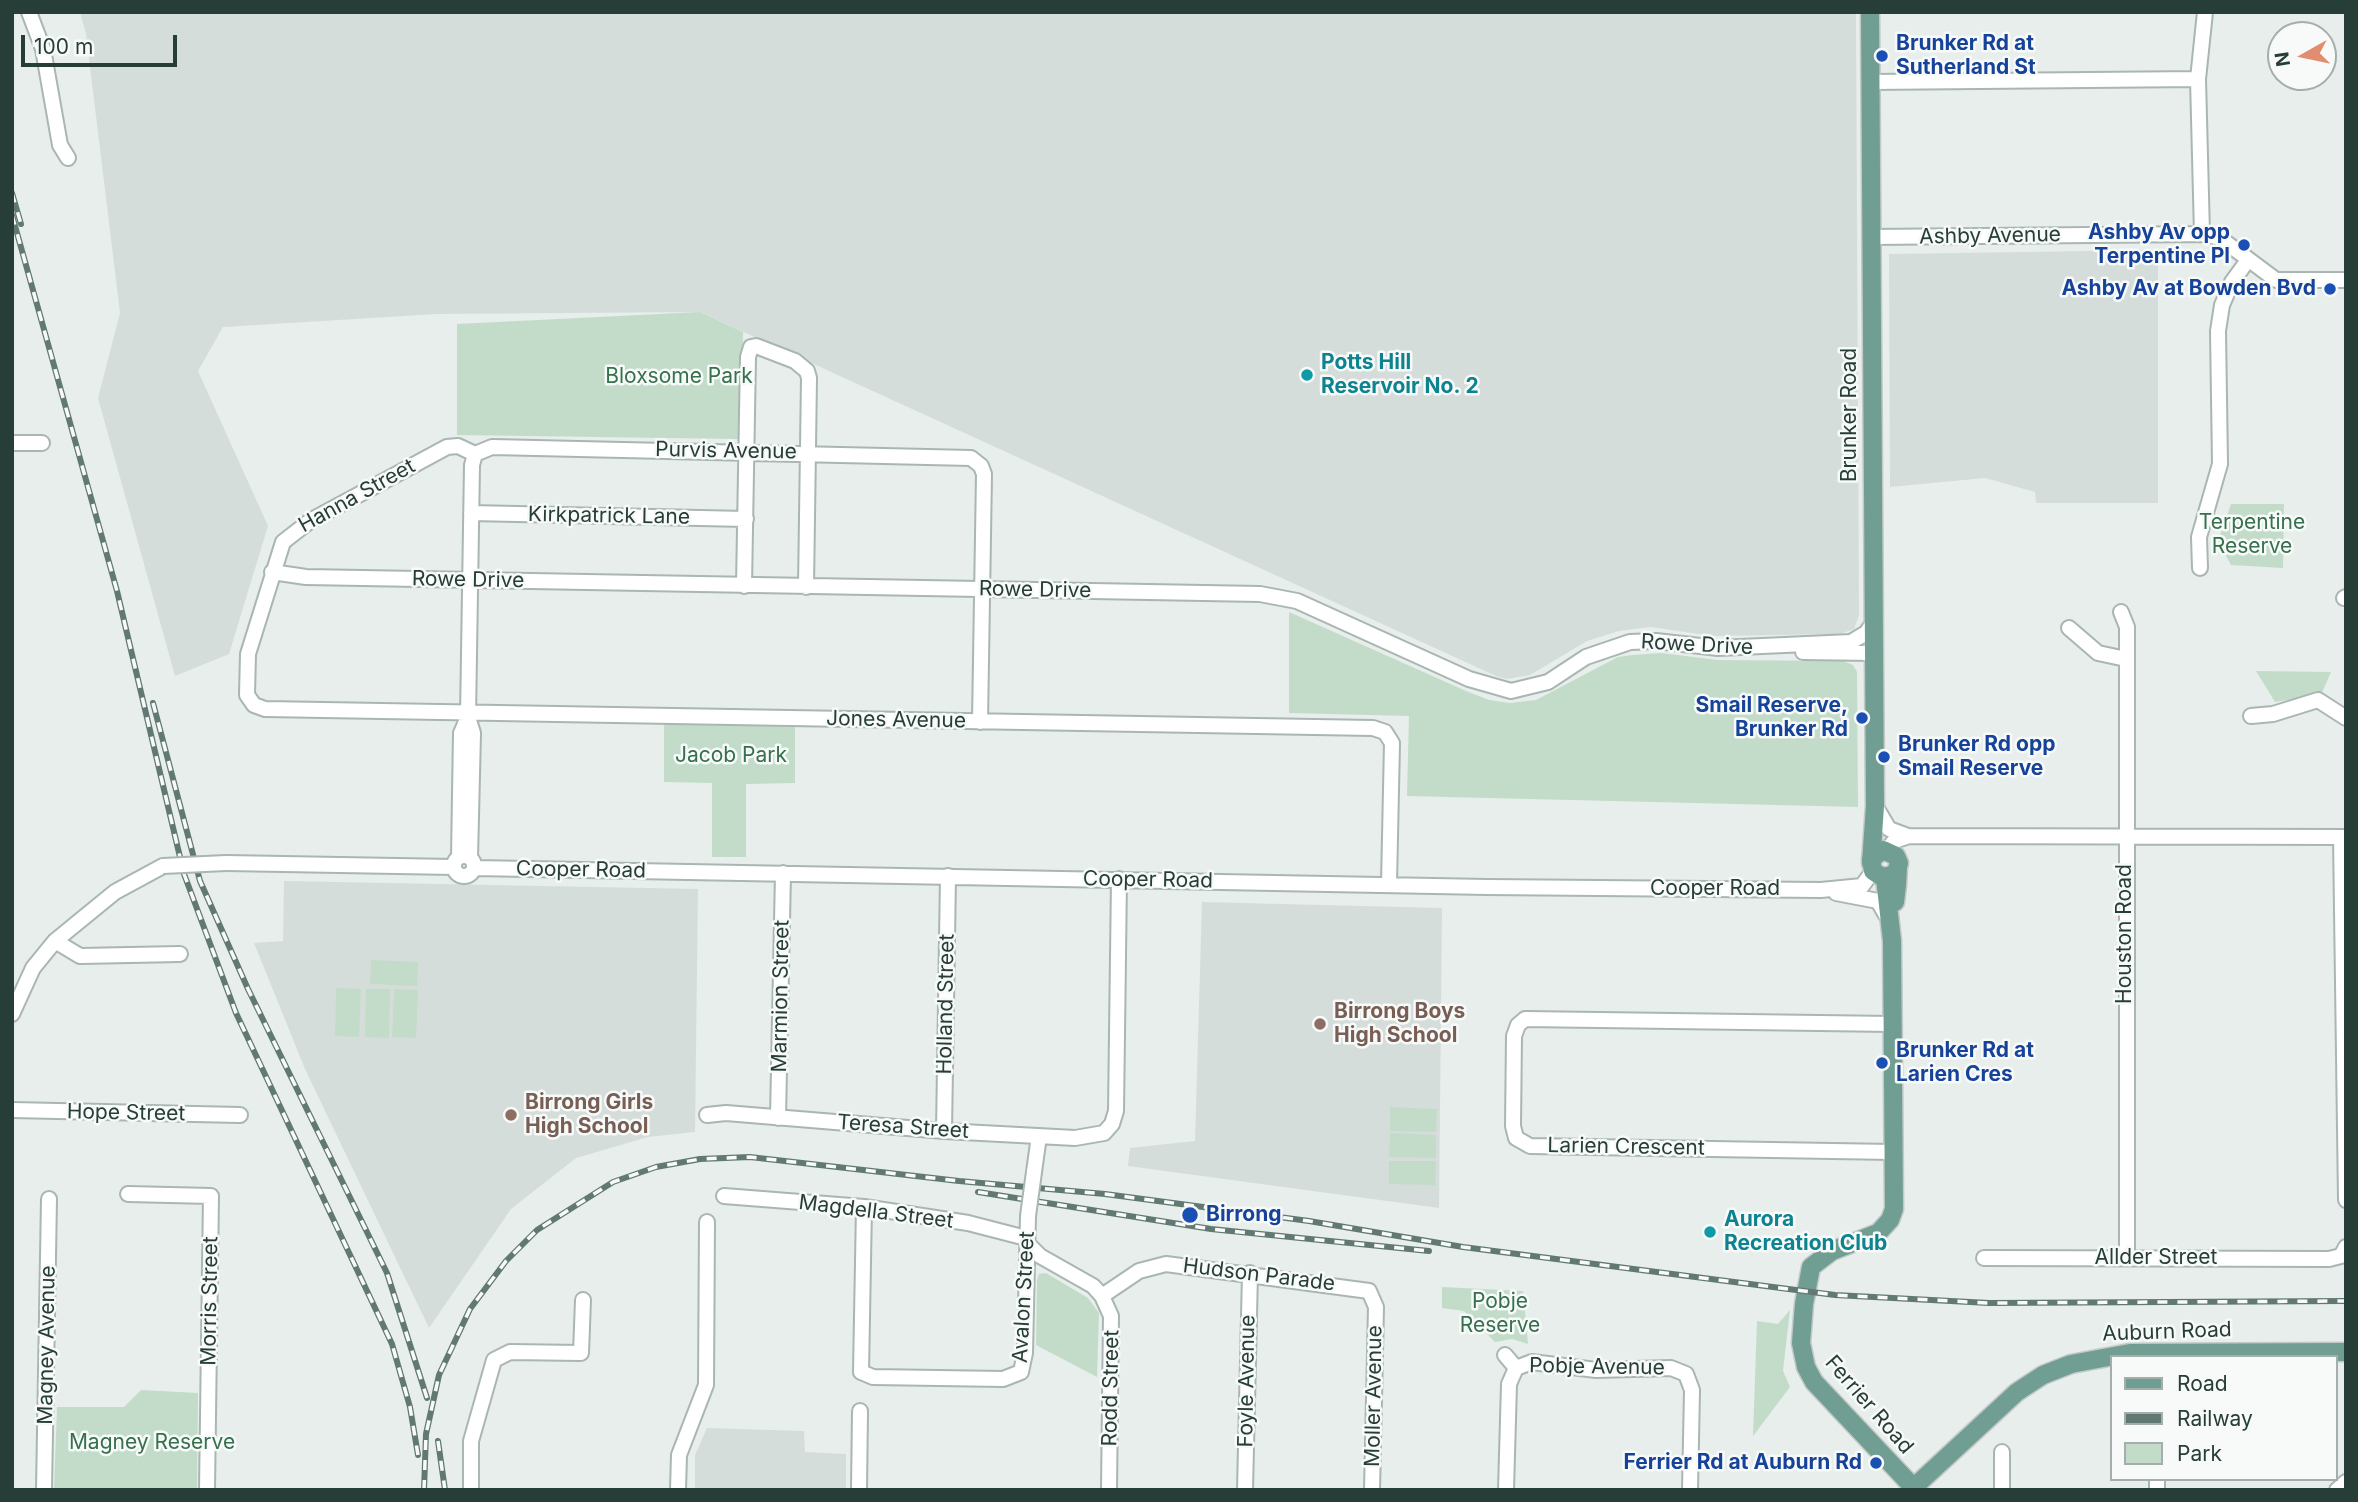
<!DOCTYPE html>
<style>
body{margin:0}
#map{position:relative;width:2358px;height:1502px;overflow:hidden;background:#e7eeeb;font-family:Inter,sans-serif}
canvas{display:block}
.frame{position:absolute;inset:0;border:14px solid #273e38;pointer-events:none}
.legend{position:absolute;left:2110px;top:1355px;width:228px;height:126px;box-sizing:border-box;background:#f7faf9;border:2px solid #a4afac;margin:0;padding:9px 12px;list-style:none;font-size:21px;color:#273e38}
.legend li{display:flex;align-items:center;gap:14px;height:35px}
.legend b{width:35px;border:2px solid #a4afac}
.north{position:absolute;left:2267px;top:21px;width:70px;height:70px;box-sizing:border-box;background:#f7faf9;border:2px solid #a4afac;border-radius:50%;rotate:261deg;font-size:19px;font-weight:700;line-height:28px;text-align:center;color:#273e38}
.north::after{content:'';display:block;margin:auto;width:24px;height:32px;background:#e28d70;clip-path:polygon(50% 0,100% 100%,50% 72%,0 100%)}
.scale{position:absolute;left:21px;top:35px;width:156px;height:32px;box-sizing:border-box;border:4px solid #273e38;border-top:0;padding-left:9px;font-size:21px;line-height:24px;white-space:nowrap;color:#273e38;-webkit-text-stroke:5px #f7faf9;paint-order:stroke}
</style>
<div id="map">
<canvas width="2358" height="1502"></canvas>
<div class="frame"></div>
<ul class="legend">
<li><b style="height:9px;background:#719e92"></b>Road</li>
<li><b style="height:9px;background:#627973"></b>Railway</li>
<li><b style="height:19px;background:#c3dcc9"></b>Park</li>
</ul>
<div class="north">N</div>
<div class="scale">100 m</div>
</div>
<script>
const ctx = document.querySelector('canvas').getContext('2d');
ctx.lineJoin = 'round';
function fill(path, color) { ctx.fillStyle = color; ctx.fill(path, 'evenodd'); }
const poly = rows => new Path2D(rows.map(r => 'M' + r).join(''));
function trace(path, color, width, dash) { ctx.strokeStyle = color; ctx.lineWidth = width; ctx.lineCap = dash ? 'butt' : 'round'; ctx.setLineDash(dash || []); ctx.stroke(path); }
function label(font, color, halo, rows, align = 'center') {
  ctx.font = font + ' Inter,sans-serif'; ctx.lineWidth = 5; ctx.setLineDash([]); ctx.textBaseline = 'middle'; ctx.strokeStyle = halo; ctx.fillStyle = color; for (const [text, x, y, turn = 0] of rows) {
    ctx.save(); ctx.translate(x, y); ctx.rotate((+turn || 0) * Math.PI / 180); ctx.textAlign = isNaN(turn) ? turn : align; if (halo) ctx.strokeText(text, 0, 0); ctx.fillText(text, 0, 0); ctx.restore();
  }
}
const built = poly([
 [80,12,1856,12,1859,615,1854,629,1840,634,1712,636,1651,627,1619,631,1587,641,1530,675,1507,679,1496,676,700,312,437,314,223,327,198,371,268,526,229,654,175,676,98,398,120,313,86,34],
 [2158,250,2158,503,2036,503,2035,492,1985,478,1890,487,1889,254],
 [284,881,698,889,695,1132,648,1137,576,1158,511,1209,429,1328,305,1069,254,943,283,941],
 [1202,902,1442,908,1439,1208,1128,1166,1130,1148,1195,1141],
 [707,1428,804,1431,805,1452,846,1454,846,1490,695,1490,695,1455]
]);
const green = poly([
 [700,312,743,332,742,435,738,439,457,435,457,324],
 [2231,504,2284,504,2283,568,2231,565,2218,541],
 [1289,612,1466,691,1489,700,1510,703,1536,700,1618,657,1633,655,1661,653,1718,660,1843,661,1853,665,1857,672,1858,807,1407,796,1409,716,1289,713],
 [2256,671,2331,672,2321,695,2275,702],
 [664,723,795,723,795,783,746,784,746,857,712,857,712,783,664,782],
 [371,960,418,962,417,986,370,984],
 [336,988,361,989,359,1037,335,1036],
 [366,989,390,989,389,1038,365,1037],
 [394,989,418,990,416,1038,392,1037],
 [1390,1107,1437,1109,1436,1132,1390,1131],
 [1390,1133,1436,1135,1436,1158,1389,1157],
 [1389,1161,1436,1161,1435,1185,1389,1184],
 [1046,1273,1088,1298,1099,1313,1097,1377,1036,1345,1037,1280,1039,1274],
 [1442,1287,1523,1291,1528,1344,1512,1339,1495,1342,1464,1311,1442,1308],
 [1790,1310,1783,1371,1790,1387,1753,1436,1757,1321,1778,1324],
 [141,1390,198,1393,197,1490,54,1490,57,1407,124,1407]
]);
const minor = poly([
 [29,12,43,49,60,145,68,158],
 [1870,82,2198,79],
 [2202,234,2198,79,2205,12],
 [1871,237,2202,234,2220,238,2276,280,2346,280],
 [12,443,42,443],
 [475,454,458,446,447,447,310,521,283,542,248,654,247,695,254,705,265,709,1373,728,1385,732,1392,743,1389,884],
 [475,454,492,447,971,458,981,466,984,474,980,722],
 [471,513,746,519],
 [2200,568,2199,537,2220,464,2218,331,2222,305,2232,282,2248,260],
 [272,572,306,577,1260,594,1297,601,1469,679,1511,691,1548,682,1586,657,1630,642,1656,641,1718,648,1851,642,1866,633,1874,622],
 [744,586,748,357,751,347,756,346,795,361,807,371,809,378,806,587],
 [2344,598,2346,597],
 [2121,612,2127,627,2127,1258],
 [2069,628,2098,653,2126,659],
 [1803,652,1873,653],
 [2251,716,2273,714,2318,700,2346,718],
 [1876,807,1889,829,1908,836],
 [2341,837,2346,1200],
 [1887,850,1894,841,1909,836,2346,837],
 '454 866a10 10 0 1 1 20 0a10 10 0 1 1-20 0Z',
 [459,857,461,733,468,717],
 [470,858,473,733,468,717,472,465,475,454],
 [226,863,454,867],
 [475,868,1487,887,1821,890,1862,886,1873,871],
 [1836,893,1878,901,1886,915],
 [55,941,80,956,180,954],
 [12,1014,33,968,55,941,115,892,163,866],
 [1892,1024,1525,1019,1518,1025,1514,1036,1513,1126,1516,1138,1530,1146,1893,1152],
 [12,1110,240,1115],
 [707,1115,726,1113,944,1131,1075,1138,1104,1133,1112,1124,1116,1111,1119,879],
 [778,1118,783,873],
 [944,1131,948,876],
 [1034,1172,1039,1136],
 [128,1194,211,1196,207,1490],
 [724,1196,864,1207,968,1223,1026,1238],
 [864,1207,861,1372,873,1377,1003,1379,1021,1372,1025,1353,1028,1216],
 [1028,1244,1040,1256,1093,1286,1102,1296,1111,1316,1109,1490],
 [1984,1258,2329,1259,2341,1256,2346,1247],
 [1102,1296,1139,1271,1166,1264,1369,1291,1376,1307,1372,1490],
 [1505,1355,1516,1368],
 [44,1490,49,1199],
 [471,1490,471,1441,494,1360,510,1352,581,1353,583,1300],
 [678,1490,679,1455,706,1385,707,1222],
 [859,1490,860,1411],
 [1245,1490,1250,1273],
 [1506,1490,1509,1384,1516,1368,1532,1362,1596,1370,1671,1368,1686,1374,1692,1390,1690,1490],
 [2002,1490,2002,1452],
 [2157,1490,2157,1479],
 [2337,1490,2346,1482]
]);
const major = poly([
 [1870,12,1875,806,1871,863],
 [1885,878,1892,941,1894,1209,1890,1220,1878,1233,1832,1251,1811,1267,1804,1304,1801,1343,1806,1367,1814,1382,1913,1487],
 [1895,902,1897,885,1898,867,1899,863,1896,856,1883,850,1871,859,1873,871,1882,877,1894,875,1898,867],
 [1911,1490,2017,1392,2043,1375,2071,1364,2130,1353,2346,1352]
]);
const rail = poly([
 [12,193,21,224],
 [12,215,117,591,184,874,236,1013,392,1344,410,1407,418,1455],
 [153,703,200,881,248,989,387,1273,427,1398],
 [978,1192,1211,1229,1429,1251],
 [438,1441,445,1490],
 [424,1490,426,1434,439,1375,470,1309,506,1261,537,1230,613,1182,656,1167,700,1159,750,1157,959,1181,1105,1194,1309,1221,1463,1247,1835,1295,1989,1303,2346,1301]
]);
const minorBridge = poly([
 [163,866,226,863],
 [1028,1216,1034,1172]
]);
const markers = [
 [1882,56,7,"#1a4fb4"],
 [2244,245,7,"#1a4fb4"],
 [2330,289,7,"#1a4fb4"],
 [1307,375,7,"#0f9aa8"],
 [1862,718,7,"#1a4fb4"],
 [1884,757,7,"#1a4fb4"],
 [1320,1024,7,"#8d6e63"],
 [1882,1063,7,"#1a4fb4"],
 [511,1115,7,"#8d6e63"],
 [1190,1215,9,"#1a4fb4"],
 [1710,1232,7,"#0f9aa8"],
 [1876,1463,7,"#1a4fb4"]
];
const transitNames = [
 ["Brunker Rd at",1896,44],
 ["Sutherland St",1896,68],
 ["Ashby Av opp",2230,233,"right"],
 ["Terpentine Pl",2230,257,"right"],
 ["Ashby Av at Bowden Bvd",2316,289,"right"],
 ["Smail Reserve,",1848,706,"right"],
 ["Brunker Rd",1848,730,"right"],
 ["Brunker Rd opp",1898,745],
 ["Smail Reserve",1898,769],
 ["Brunker Rd at",1896,1051],
 ["Larien Cres",1896,1075],
 ["Birrong",1206,1215],
 ["Ferrier Rd at Auburn Rd",1862,1463,"right"]
];
const streetNames = [
 ["Ashby Avenue",1990,236,-1],
 ["Brunker Road",1850,415,-90],
 ["Purvis Avenue",726,451,1],
 ["Hanna Street",357,496,-29],
 ["Kirkpatrick Lane",609,516,1],
 ["Rowe Drive",468,580,1],
 ["Rowe Drive",1035,590,1],
 ["Rowe Drive",1697,645,3],
 ["Jones Avenue",896,720,1],
 ["Cooper Road",581,870,1],
 ["Cooper Road",1148,880,1],
 ["Cooper Road",1715,889],
 ["Houston Road",2125,934,-90],
 ["Marmion Street",781,996,-89],
 ["Holland Street",946,1004,-89],
 ["Hope Street",126,1113,1],
 ["Teresa Street",903,1127,4],
 ["Larien Crescent",1626,1147,1],
 ["Magdella Street",876,1212,7],
 ["Allder Street",2156,1258],
 ["Hudson Parade",1259,1275,7],
 ["Avalon Street",1024,1297,-87],
 ["Morris Street",210,1301,-89],
 ["Auburn Road",2167,1332,-2],
 ["Magney Avenue",47,1345,-89],
 ["Pobje Avenue",1597,1367,1],
 ["Foyle Avenue",1247,1381,-89],
 ["Rodd Street",1111,1388,-89],
 ["Moller Avenue",1374,1396,-89],
 ["Ferrier Road",1869,1405,49]
];
const cultureNames = [
 ["Potts Hill",1321,363],
 ["Reservoir No. 2",1321,387],
 ["Aurora",1724,1220],
 ["Recreation Club",1724,1244]
];
const parkNames = [
 ["Bloxsome Park",679,377],
 ["Terpentine",2252,523],
 ["Reserve",2252,547],
 ["Jacob Park",731,756],
 ["Pobje",1500,1302],
 ["Reserve",1500,1326],
 ["Magney Reserve",152,1443]
];
const educationNames = [
 ["Birrong Boys",1334,1012],
 ["High School",1334,1036],
 ["Birrong Girls",525,1103],
 ["High School",525,1127]
];
fill(built, '#d5ddda');
fill(green, '#c3dcc9');
trace(minor, '#aab6b2', 18);
trace(major, '#c3c9c7', 21);
trace(minor, '#fff', 14);
trace(major, '#719e92', 18);
trace(rail, '#627973', 6);
trace(rail, '#f7faf9', 3.5, [10]);
trace(minorBridge, '#aab6b2', 18, []);
trace(minorBridge, '#fff', 14);
for (const [x, y, r, color] of markers) { const dot = new Path2D(); dot.arc(x, y, r, 0, 2 * Math.PI); ctx.fillStyle = color; ctx.fill(dot); trace(dot, '#f7faf9', 2.5); }
label('bold 21px', '#164399', '#f7faf9', transitNames, 'left');
label('21px', '#273e38', '#f7faf9', streetNames);
label('bold 21px', '#0d838f', '#f7faf9', cultureNames, 'left');
label('21px', '#36704d', '#f7faf9', parkNames);
label('bold 21px', '#785e54', '#f7faf9', educationNames, 'left');
</script>
